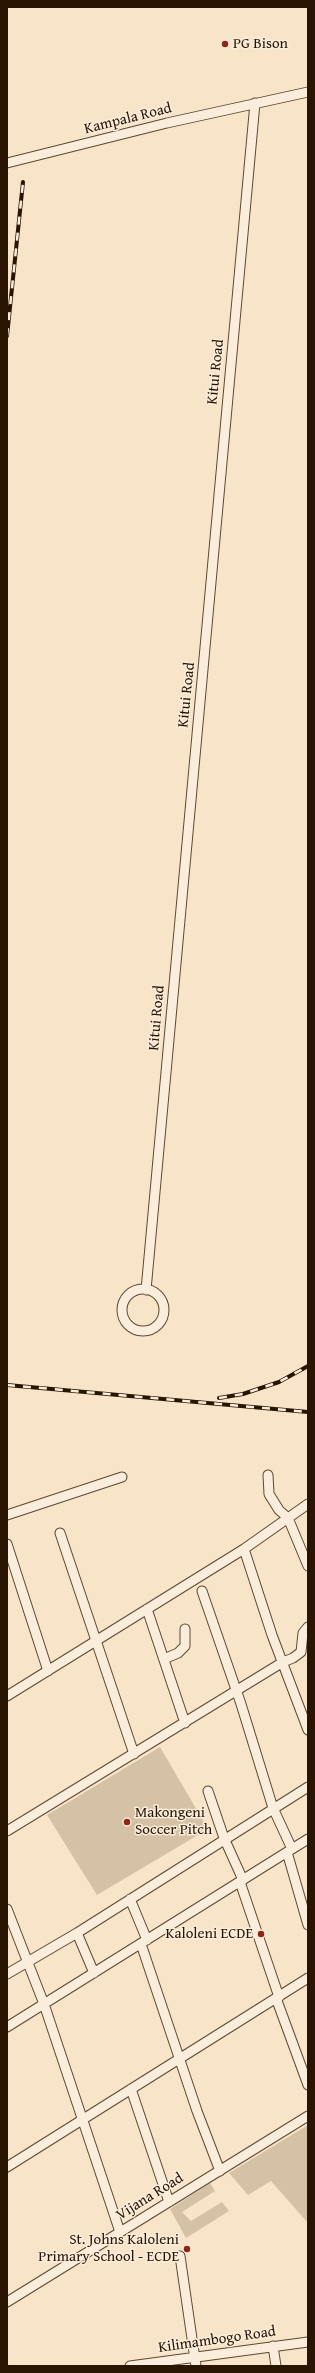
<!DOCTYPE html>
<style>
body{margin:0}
#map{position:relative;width:315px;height:2373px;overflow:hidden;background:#f8e4c8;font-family:"Gentium Book Plus",serif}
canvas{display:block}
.frame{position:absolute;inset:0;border:8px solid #281400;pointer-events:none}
</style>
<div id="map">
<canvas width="315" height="2373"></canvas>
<div class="frame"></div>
</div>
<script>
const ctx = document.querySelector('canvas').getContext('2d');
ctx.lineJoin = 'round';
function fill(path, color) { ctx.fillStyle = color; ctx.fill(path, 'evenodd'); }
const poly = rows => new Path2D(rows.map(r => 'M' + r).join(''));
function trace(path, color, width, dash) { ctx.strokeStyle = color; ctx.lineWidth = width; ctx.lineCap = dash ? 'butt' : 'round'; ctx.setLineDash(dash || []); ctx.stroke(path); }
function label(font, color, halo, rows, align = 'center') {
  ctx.font = font + ' "Gentium Book Plus",serif'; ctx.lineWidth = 3; ctx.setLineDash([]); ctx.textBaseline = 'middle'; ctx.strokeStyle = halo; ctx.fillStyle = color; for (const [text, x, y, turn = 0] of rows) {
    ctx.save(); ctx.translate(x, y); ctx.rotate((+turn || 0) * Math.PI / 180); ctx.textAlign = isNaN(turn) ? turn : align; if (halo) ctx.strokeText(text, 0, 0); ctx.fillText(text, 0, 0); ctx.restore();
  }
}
const green = poly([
 [160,1747,208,1829,97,1895,47,1815],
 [308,2125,308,2223,271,2181,248,2195,229,2173],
 [210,2183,215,2191,182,2212,191,2221,222,2202,229,2211,186,2238,170,2209]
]);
const street = poly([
 [7,163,167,123,308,92],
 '122 1310a21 21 0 1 1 42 0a21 21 0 1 1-42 0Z',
 [146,1290,255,103],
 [268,1475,269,1494,279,1510,288,1518,308,1566],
 [7,1515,122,1477],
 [60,1533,134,1754],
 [7,1544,48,1671],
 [244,1549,272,1635,308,1730],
 [202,1591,241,1704,273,1808,292,1849],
 [147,1609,185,1723],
 [164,1659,178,1653,185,1646,185,1629],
 [7,1696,244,1549,308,1504],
 [208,1791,224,1838,243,1880],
 [7,1831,283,1662,293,1658,301,1652,303,1633,308,1627],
 [287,1852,308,1925],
 [240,1882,279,1997],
 [130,1899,147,1940],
 [7,1909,44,2004,120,2232],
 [77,1933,94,1973],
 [141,1944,197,2111,220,2171],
 [7,1974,77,1933,308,1787],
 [276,1998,308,2085],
 [7,2027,308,1839],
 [131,2089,169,2202],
 [7,2167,308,1978],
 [180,2256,196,2366],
 [7,2302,308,2116],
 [273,2346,276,2366],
 [130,2366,308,2342]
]);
const rail = poly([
 [7,336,23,182],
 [7,1385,308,1412],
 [219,1398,243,1394,279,1382,308,1366]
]);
const markers = [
 [225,44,4,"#8f2418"],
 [127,1822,4,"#8f2418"],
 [261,1934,4,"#8f2418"],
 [187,2249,4,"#8f2418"]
];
const poiNames = [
 ["PG Bison",233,44],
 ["Makongeni",135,1813],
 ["Soccer Pitch",135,1830],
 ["Kaloleni ECDE",253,1934,"right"],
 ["St. Johns Kaloleni",179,2240,"right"],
 ["Primary School - ECDE",179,2257,"right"]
];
const streetNames = [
 ["Kampala Road",128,119,-14],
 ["Kitui Road",216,372,-84],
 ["Kitui Road",187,695,-84],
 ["Kitui Road",157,1018,-85],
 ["Vijana Road",150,2197,-32],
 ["Kilimambogo Road",217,2340,-8]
];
fill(green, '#d5c1a6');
trace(street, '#5c4832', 11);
trace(street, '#faeddb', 9);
trace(rail, '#281400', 4);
trace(rail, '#faeddb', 2.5, [8]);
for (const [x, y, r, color] of markers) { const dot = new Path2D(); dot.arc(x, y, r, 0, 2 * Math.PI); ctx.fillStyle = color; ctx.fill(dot); trace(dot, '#faeddb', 1.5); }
label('15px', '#281400', '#faeddb', poiNames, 'left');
label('15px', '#281400', '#faeddb', streetNames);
</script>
